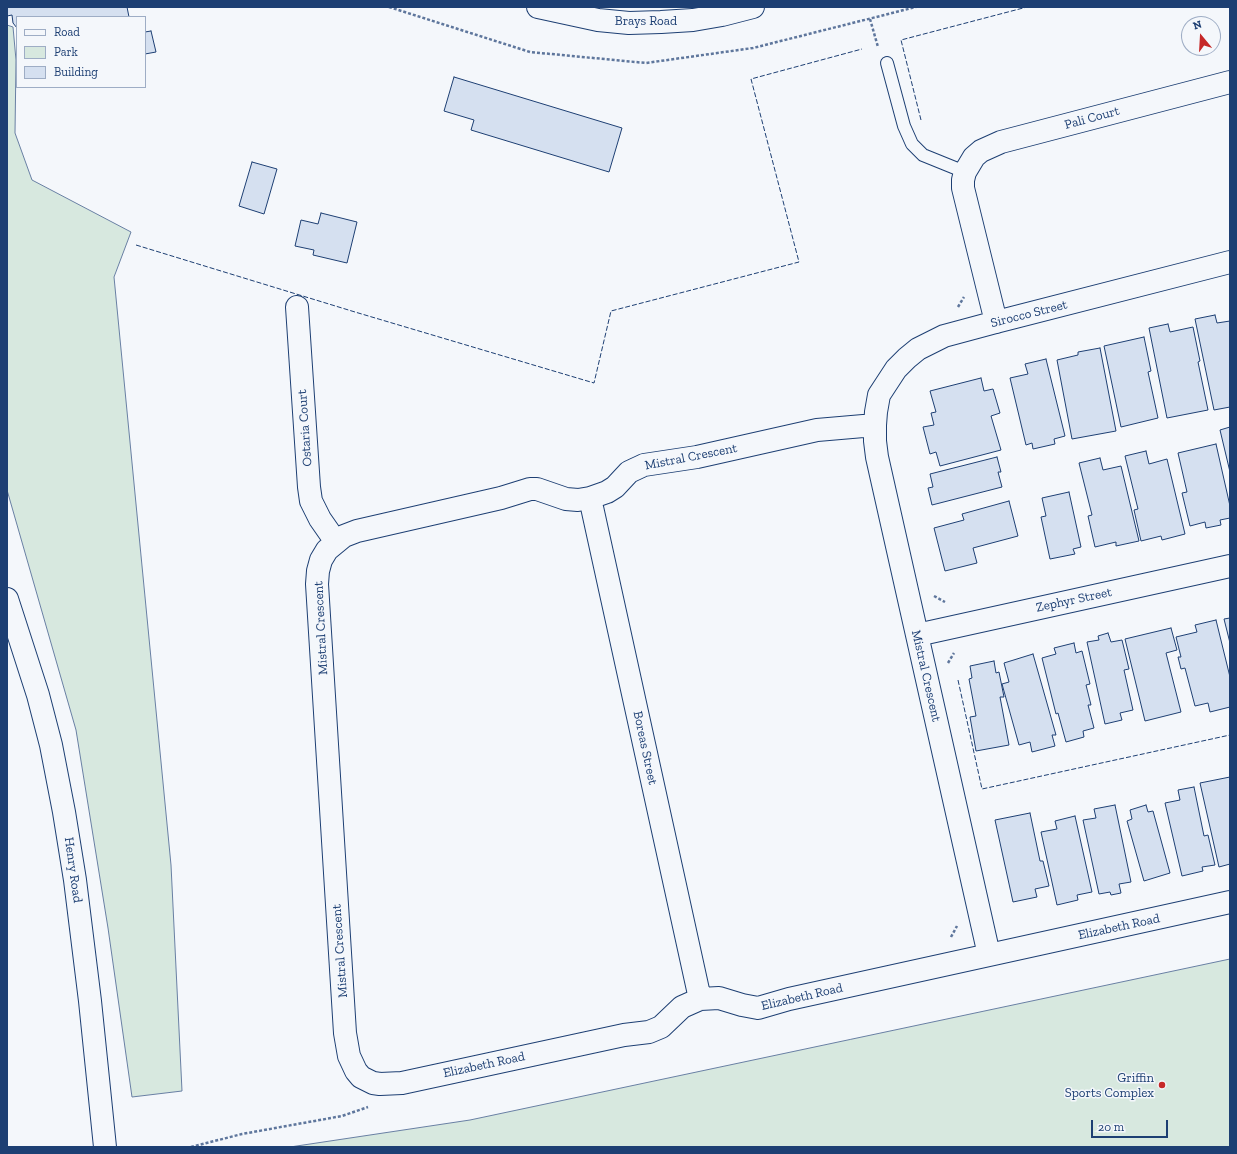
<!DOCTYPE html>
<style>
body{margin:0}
#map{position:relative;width:1237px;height:1154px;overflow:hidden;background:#f4f7fb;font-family:"Zilla Slab",serif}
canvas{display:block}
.frame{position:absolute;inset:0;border:8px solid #1d3f73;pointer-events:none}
.legend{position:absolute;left:16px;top:16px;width:130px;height:72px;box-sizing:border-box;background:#f4f7fb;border:1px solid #9eadc5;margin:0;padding:5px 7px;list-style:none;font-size:12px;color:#1d3f73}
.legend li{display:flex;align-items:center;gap:8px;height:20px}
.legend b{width:20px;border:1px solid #9eadc5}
.north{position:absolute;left:1181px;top:16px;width:40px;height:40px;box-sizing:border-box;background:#f4f7fb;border:1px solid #9eadc5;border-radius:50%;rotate:342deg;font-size:11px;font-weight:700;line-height:16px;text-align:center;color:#1d3f73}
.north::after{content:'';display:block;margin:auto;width:14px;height:18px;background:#c62828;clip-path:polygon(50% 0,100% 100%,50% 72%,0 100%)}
.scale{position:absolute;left:1091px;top:1120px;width:77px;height:18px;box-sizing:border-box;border:2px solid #1d3f73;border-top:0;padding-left:5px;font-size:12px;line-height:14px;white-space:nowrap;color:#1d3f73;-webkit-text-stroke:3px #f4f7fb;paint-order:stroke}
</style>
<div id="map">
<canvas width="1237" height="1154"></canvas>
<div class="frame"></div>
<ul class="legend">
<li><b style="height:5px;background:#f4f7fb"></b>Road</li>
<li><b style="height:11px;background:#d7e8df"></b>Park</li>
<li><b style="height:11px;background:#d5e0f0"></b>Building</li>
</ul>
<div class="north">N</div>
<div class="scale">20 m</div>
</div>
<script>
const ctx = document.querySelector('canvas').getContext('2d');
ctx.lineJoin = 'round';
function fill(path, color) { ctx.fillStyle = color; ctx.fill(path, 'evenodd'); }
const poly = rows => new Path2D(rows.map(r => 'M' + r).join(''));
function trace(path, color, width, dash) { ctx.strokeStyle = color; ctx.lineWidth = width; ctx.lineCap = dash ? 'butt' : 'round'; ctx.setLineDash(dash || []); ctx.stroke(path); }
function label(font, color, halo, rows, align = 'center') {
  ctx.font = font + ' "Zilla Slab",serif'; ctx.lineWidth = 3; ctx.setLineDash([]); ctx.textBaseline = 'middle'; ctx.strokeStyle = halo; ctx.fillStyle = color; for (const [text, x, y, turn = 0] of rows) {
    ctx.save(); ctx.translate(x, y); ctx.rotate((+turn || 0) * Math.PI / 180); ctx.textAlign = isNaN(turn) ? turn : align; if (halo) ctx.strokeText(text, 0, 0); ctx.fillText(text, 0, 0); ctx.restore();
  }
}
const green = poly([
 [7,25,13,27,16,60,15,133,32,180,131,232,114,277,171,865,182,1091,132,1097,108,928,76,730,7,490,7,25],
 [1230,959,1230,1147,290,1147,470,1120,1230,959]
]);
const building = poly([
 [7,7,127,7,129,17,17,17,17,28,13,23,12,15,7,16,7,7],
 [151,31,156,52,145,54,145,32,151,31],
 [454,77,622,128,609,172,471,130,474,120,444,111,454,77],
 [252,162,277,169,264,214,239,206,252,162],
 [321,213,357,222,347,263,313,255,314,250,295,246,301,220,318,224,321,213],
 [1215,315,1217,323,1230,321,1230,407,1214,410,1195,319,1215,315],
 [1168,324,1170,332,1193,327,1200,361,1198,362,1208,410,1167,418,1149,328,1168,324],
 [1144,337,1151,371,1148,372,1158,418,1121,427,1104,346,1144,337],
 [1100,348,1116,431,1072,439,1057,360,1078,355,1078,352,1100,348],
 [1046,359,1065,436,1054,439,1055,444,1033,449,1032,443,1026,445,1010,378,1028,374,1025,364,1046,359],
 [981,378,984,391,993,389,1000,413,991,416,1001,450,940,466,936,452,930,454,923,427,934,425,931,413,936,412,930,391,981,378],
 [1230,427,1230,472,1220,430,1230,427],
 [1216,444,1230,506,1230,518,1220,520,1221,525,1206,528,1205,522,1190,526,1182,493,1187,492,1178,453,1216,444],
 [1146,451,1149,464,1167,459,1185,534,1162,540,1161,536,1141,541,1134,510,1138,509,1125,456,1146,451],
 [997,457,1001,472,998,472,1002,487,932,505,928,488,933,487,930,474,997,457],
 [1100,458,1103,470,1121,466,1139,541,1116,546,1116,542,1095,547,1088,516,1092,515,1079,463,1100,458],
 [1069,492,1081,547,1073,549,1075,554,1050,559,1041,517,1046,516,1042,498,1069,492],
 [1009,501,1018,536,973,548,977,563,945,571,934,528,964,520,962,514,1009,501],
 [1230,618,1230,643,1224,619,1230,618],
 [1216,620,1230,677,1230,707,1210,712,1208,703,1195,706,1185,668,1181,669,1178,657,1181,657,1176,637,1197,632,1195,625,1216,620],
 [1171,628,1177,650,1166,653,1181,712,1145,721,1125,639,1171,628],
 [1108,633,1111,642,1122,640,1129,669,1124,670,1133,710,1120,713,1122,720,1105,724,1087,642,1099,640,1098,636,1108,633],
 [1074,643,1076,653,1082,651,1090,684,1086,685,1091,705,1088,705,1094,728,1083,731,1084,737,1066,742,1058,713,1056,714,1042,658,1056,654,1054,648,1074,643],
 [1033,654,1056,735,1052,735,1055,746,1032,752,1030,742,1019,745,1002,684,1009,682,1004,663,1033,654],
 [994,661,996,673,999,672,1004,697,1000,697,1009,745,976,751,970,717,976,716,969,679,972,678,970,666,994,661],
 [1230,777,1230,864,1219,867,1200,783,1230,777],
 [1194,787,1204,836,1208,835,1215,865,1202,867,1203,871,1182,876,1165,803,1180,800,1178,790,1194,787],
 [1115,805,1131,882,1119,884,1121,893,1111,895,1110,892,1099,894,1083,820,1096,818,1094,809,1115,805],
 [1146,805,1148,812,1153,811,1170,873,1144,881,1127,821,1132,819,1130,810,1146,805],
 [1030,813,1040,861,1043,861,1049,886,1035,889,1037,897,1013,902,995,820,1030,813],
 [1075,816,1092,892,1077,895,1078,900,1057,905,1041,832,1057,829,1055,821,1075,816]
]);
const path = poly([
 [389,7,530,52,646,63,753,48,916,7],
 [870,19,878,47],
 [958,307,964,297],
 [934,596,945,602],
 [948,663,954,653],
 [951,937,957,926],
 [191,1147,242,1134,342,1116,368,1107]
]);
const lane = poly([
 [887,63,904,126,912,144,923,155,965,172]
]);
const street = poly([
 [538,7,598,20,629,23,661,22,693,20,722,15,753,7],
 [297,307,309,487,311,501,320,519,336,542],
 [996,322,963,188,963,180,965,172,974,157,981,151,1001,142,1230,82],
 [875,425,817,430,697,457,644,465,629,472,615,487,607,492,590,498,578,500,566,499,537,489,530,489,501,498,357,531,344,536,327,550,321,560,318,571,317,584,345,1033,349,1056,356,1071,361,1077,373,1083,380,1084,402,1083,624,1035,649,1032,661,1027,682,1007,700,999,719,998,742,1005,758,1008,789,999,1230,902],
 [590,498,700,999],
 [917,635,1230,566],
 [989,955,877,457,875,441,875,425,876,412,879,395,896,369,907,358,918,349,944,336,996,322,1230,262]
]);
const secondary = poly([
 [7,599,38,695,51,745,64,812,75,880,90,1001,105,1147]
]);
const fence = poly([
 [921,120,901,40,1027,7],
 [136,245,355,312,594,383,611,311,799,262,751,79,862,49],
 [958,680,982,789,1230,735]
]);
const markers = [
 [1162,1085,4,"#c62828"]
];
const streetNames = [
 ["Brays Road",646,21],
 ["Pali Court",1092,118,-15],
 ["Sirocco Street",1029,314,-14],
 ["Ostaria Court",305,428,-94],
 ["Mistral Crescent",691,457,-11],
 ["Zephyr Street",1074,600,-12],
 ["Mistral Crescent",321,628,-93],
 ["Mistral Crescent",926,676,77],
 ["Boreas Street",645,748,78],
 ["Henry Road",73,870,82],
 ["Elizabeth Road",1119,927,-12],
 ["Mistral Crescent",340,951,-94],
 ["Elizabeth Road",802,997,-13],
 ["Elizabeth Road",484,1065,-12]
];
const poiNames = [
 ["Griffin",1154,1078],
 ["Sports Complex",1154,1093]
];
fill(green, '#d7e8df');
trace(green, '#687fa3', 1);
fill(building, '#d5e0f0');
trace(building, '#1d3f73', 1);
trace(lane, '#1d3f73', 14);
trace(street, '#1d3f73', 24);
trace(secondary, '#1d3f73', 24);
trace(path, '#5e769c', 2.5, [3, 2]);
trace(lane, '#f4f7fb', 12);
trace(street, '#f4f7fb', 22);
trace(secondary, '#f4f7fb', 22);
trace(fence, '#1d3f73', 1, [5, 2]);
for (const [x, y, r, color] of markers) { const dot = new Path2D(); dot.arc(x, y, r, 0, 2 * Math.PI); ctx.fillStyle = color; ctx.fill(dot); trace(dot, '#f4f7fb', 1.5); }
label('13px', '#1d3f73', '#f4f7fb', streetNames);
label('13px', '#1d3f73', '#f4f7fb', poiNames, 'right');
</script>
